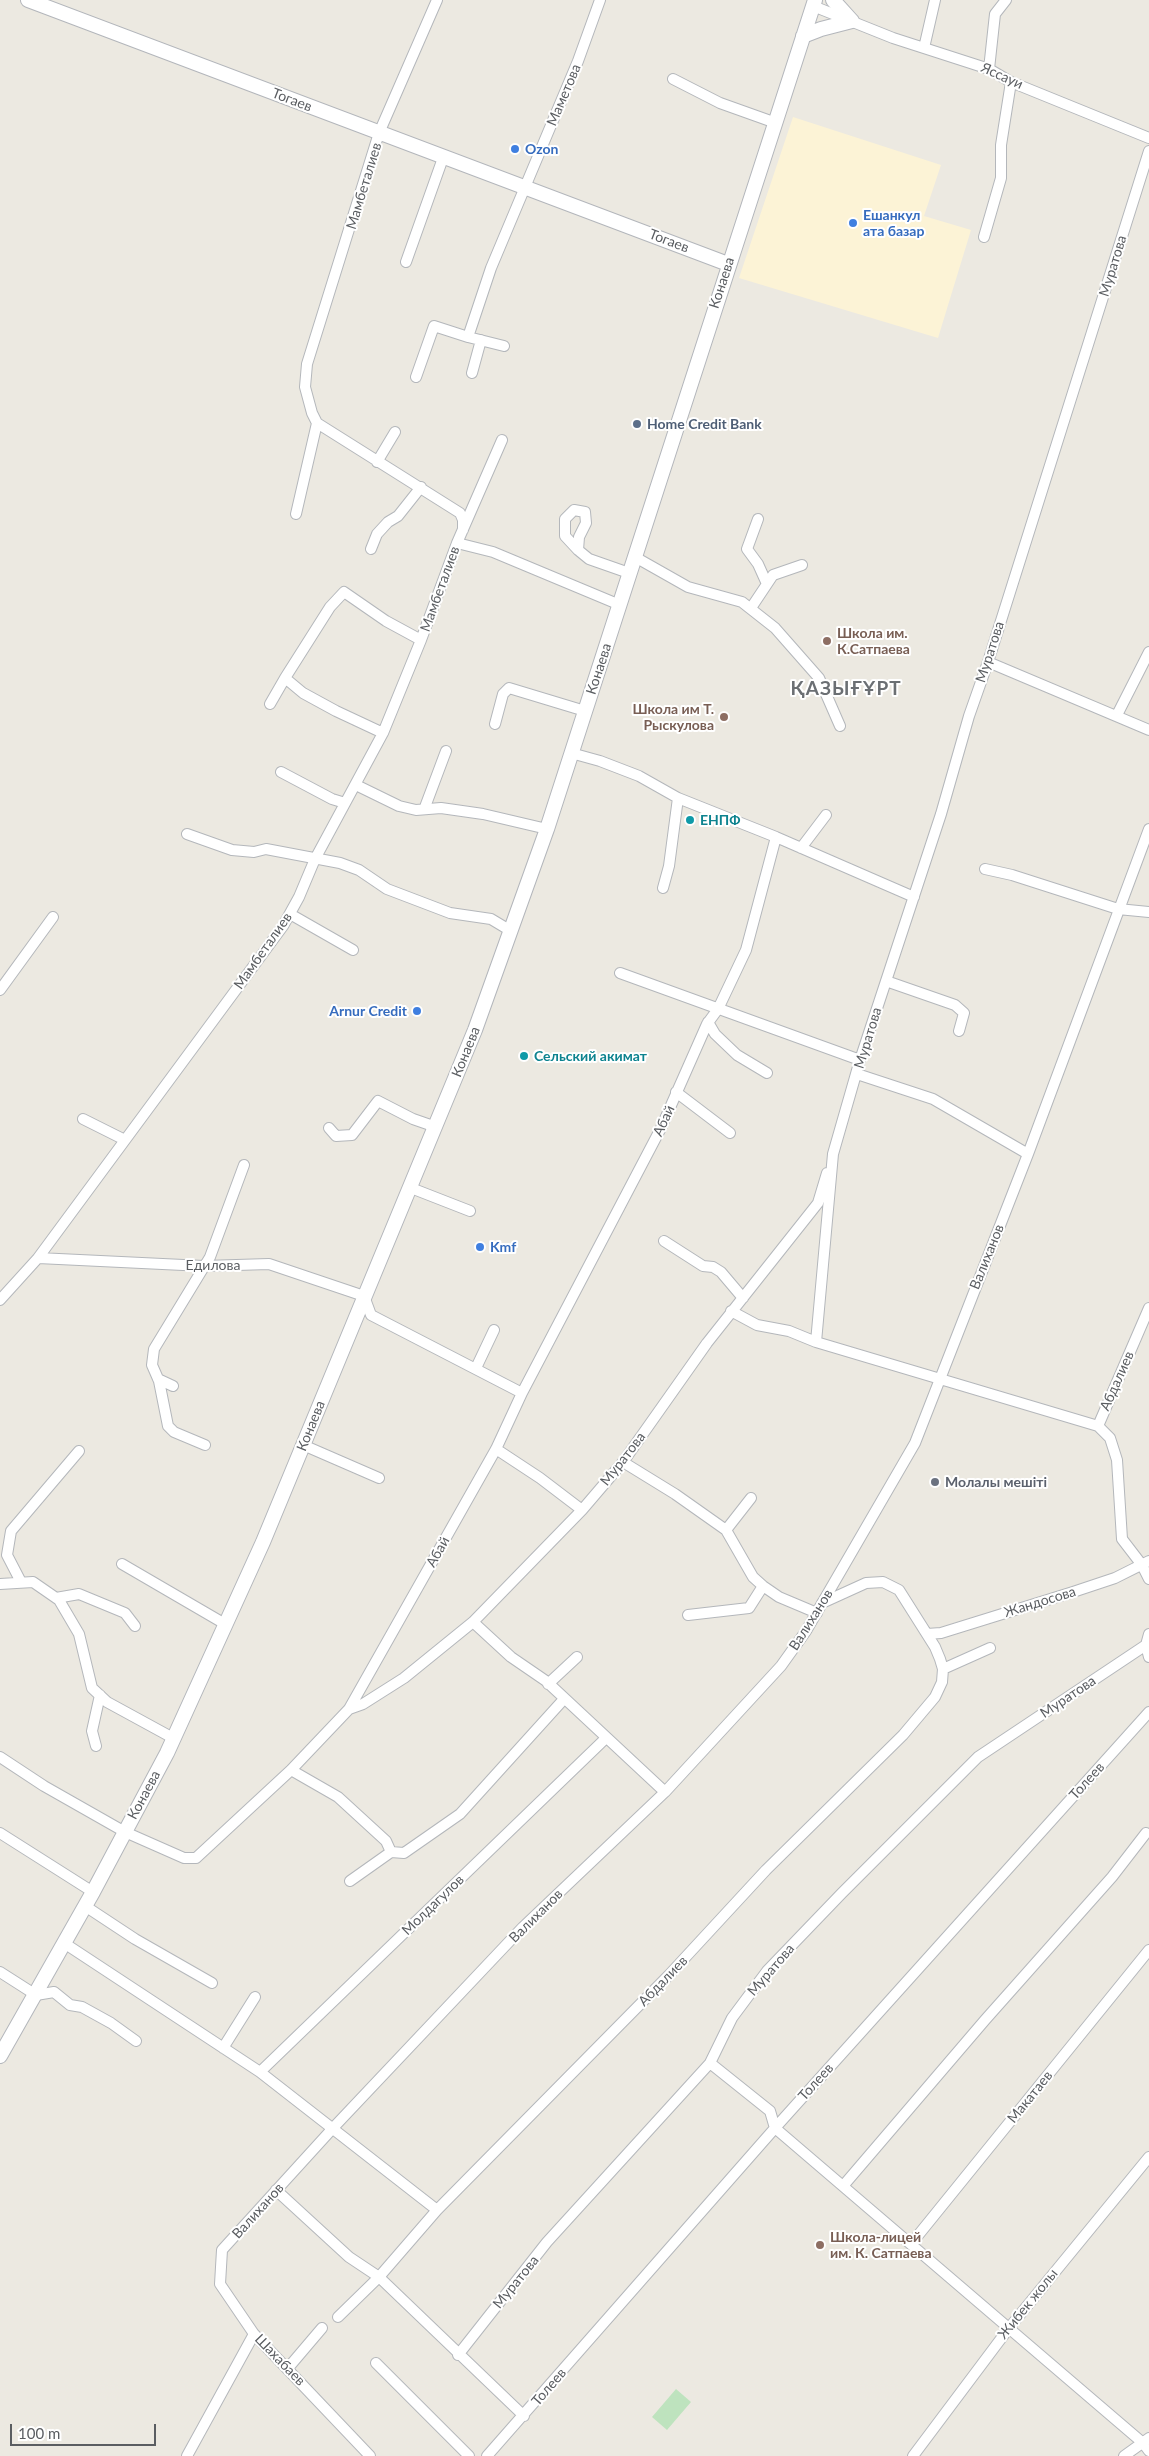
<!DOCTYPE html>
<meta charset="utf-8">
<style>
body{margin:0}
#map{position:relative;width:1149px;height:2456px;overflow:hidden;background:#ece9e1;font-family:Lato,sans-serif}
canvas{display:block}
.scale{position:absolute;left:10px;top:2424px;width:146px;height:22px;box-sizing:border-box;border:2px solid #5a5d61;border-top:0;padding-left:6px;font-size:15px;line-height:18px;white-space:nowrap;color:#5a5d61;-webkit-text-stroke:4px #fff;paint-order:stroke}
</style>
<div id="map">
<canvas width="1149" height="2456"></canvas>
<div class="scale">100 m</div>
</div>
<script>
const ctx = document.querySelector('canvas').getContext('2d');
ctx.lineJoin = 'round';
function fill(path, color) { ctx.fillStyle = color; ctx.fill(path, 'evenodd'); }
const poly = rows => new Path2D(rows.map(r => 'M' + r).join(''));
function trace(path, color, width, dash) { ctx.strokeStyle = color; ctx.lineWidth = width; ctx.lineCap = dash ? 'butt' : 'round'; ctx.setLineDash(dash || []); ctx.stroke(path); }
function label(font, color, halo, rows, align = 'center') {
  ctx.font = font + ' Lato,sans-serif'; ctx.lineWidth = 4; ctx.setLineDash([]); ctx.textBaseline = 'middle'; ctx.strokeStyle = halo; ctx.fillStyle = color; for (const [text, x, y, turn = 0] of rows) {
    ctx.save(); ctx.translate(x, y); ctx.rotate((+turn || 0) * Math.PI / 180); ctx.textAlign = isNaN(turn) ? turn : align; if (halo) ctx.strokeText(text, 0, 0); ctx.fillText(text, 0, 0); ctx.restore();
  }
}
const commercial = poly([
 [793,117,941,165,924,216,971,230,938,338,739,278]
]);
const green = poly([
 [676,2389,691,2402,667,2430,652,2417]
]);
const street = poly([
 [437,0,379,133,307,364,305,387,312,413,317,423,460,513,463,520,463,530],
 [813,6,893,38,989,69,1011,82,1149,138],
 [924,48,935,0],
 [989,69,995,14,1006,0],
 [673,79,720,103,776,123],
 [984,237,1001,178,1001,145,1011,82],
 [406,262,443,158],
 [468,337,504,346],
 [472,373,481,340],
 [416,377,434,326,468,337,491,268,578,61,600,0],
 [377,462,395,432],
 [296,514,317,423],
 [758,519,747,549,758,564,767,584],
 [457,543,493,552,620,605],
 [371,549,377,534,388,522,398,516,421,487],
 [578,550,579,537,586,523,585,512,574,510,565,519,565,536,578,550,589,559,629,573],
 [635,557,688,587,742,602,775,628,819,678,840,726],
 [751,608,773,575,802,565],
 [988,662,1149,730],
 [270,704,285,678],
 [1117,715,1149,652],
 [495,724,503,694,509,688,585,711],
 [383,733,336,711,303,693,285,678,330,607,344,592,386,621,421,640],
 [571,753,600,761,639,776,678,798,776,837,914,897],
 [281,772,332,799,345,803],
 [356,785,399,806,416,810,441,808,483,814,547,829],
 [425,807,446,751],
 [187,834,232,850,254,852,266,849,340,863,359,870,387,889,450,913,491,919,511,931],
 [801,848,826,815],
 [985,869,1012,875,1118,909,1149,912],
 [663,888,669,866,678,798],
 [290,914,353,950],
 [620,973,860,1060],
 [886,981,955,1005,964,1013,959,1031],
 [0,990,53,917],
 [708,1022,715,1034,737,1055,767,1073],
 [857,1074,933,1099,1028,1154],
 [676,1092,730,1133],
 [83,1119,125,1140],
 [329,1128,336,1136,352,1135,378,1101,413,1119,436,1127],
 [411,1188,470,1211],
 [664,1241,703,1266,713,1267,721,1272,743,1298],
 [38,1258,204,1266,269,1264,364,1296,371,1315,522,1393],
 [0,1300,38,1258,283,926,299,897,315,859,383,733,421,640,457,543,502,440],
 [731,1311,757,1325,789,1331,816,1342,1098,1426,1110,1438,1117,1460,1122,1539,1142,1565,1149,1579],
 [816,1342,833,1154,860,1060,941,814,969,716,988,662,1149,151],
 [476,1368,494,1330],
 [158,1379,173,1386],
 [1098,1426,1149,1308],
 [205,1445,174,1432,168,1426,159,1381,152,1365,154,1349,210,1257,244,1165],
 [303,1445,379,1478],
 [496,1449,540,1478,582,1510],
 [623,1462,675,1494,726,1530,753,1577,763,1586,779,1597,817,1613],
 [726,1530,751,1498],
 [122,1564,225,1624],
 [21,1582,7,1555,11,1531,79,1451],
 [0,1584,33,1582,59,1600,79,1634,92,1688,107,1702,173,1738],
 [56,1598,79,1594,125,1613,135,1626],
 [688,1615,749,1608,763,1586],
 [473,1622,511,1657,546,1681,665,1792],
 [927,1634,941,1633,1073,1592,1115,1578,1149,1561],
 [1149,1634,1146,1645,1149,1657],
 [943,1669,990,1648],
 [548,1684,577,1657],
 [349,1709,363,1704,404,1678,473,1622,582,1510,623,1462,707,1343,818,1203,827,1173],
 [96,1746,92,1731,100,1695],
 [0,1757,44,1786,125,1832,184,1858,196,1858,291,1770,349,1709,496,1449,522,1393,661,1128,707,1024,718,1009,746,950,776,837],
 [291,1770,338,1797,386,1841,391,1852,404,1853,460,1814,564,1699],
 [0,1833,93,1892],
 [350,1881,391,1852],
 [85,1906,135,1939,212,1983],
 [64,1943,260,2072,437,2210],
 [0,1972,36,1995,54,1992,70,2005,82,2007,111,2023,136,2041],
 [223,2048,255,1997],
 [710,2063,770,2111,775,2128,1143,2443,1149,2451],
 [260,2072,606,1738],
 [843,2186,985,2020,1112,1877,1146,1833],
 [276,2190,349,2257,379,2277,524,2416],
 [911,2244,1149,1950],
 [338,2317,379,2277,437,2210,669,1975,766,1870,903,1735,935,1697,942,1682,943,1669,940,1659,935,1647,899,1590,883,1582,866,1583,822,1603],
 [458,2355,547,2242,710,2063,732,2018,767,1971,842,1893,978,1757,1146,1645],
 [376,2363,469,2456],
 [288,2368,322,2328],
 [187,2456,254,2334],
 [370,2456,254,2334,220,2284,222,2250,333,2128,523,1927,665,1792,781,1666,806,1631,915,1443,1028,1154,1149,829],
 [487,2456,775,2128,1149,1712],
 [913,2456,1009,2328,1149,2157],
 [1124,2456,1149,2438]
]);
const secondary = poly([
 [28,0,728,264],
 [833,0,852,21],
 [803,36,821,29,852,21],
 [0,2056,93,1892,167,1753,263,1542,475,1030,547,829,815,0]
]);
const markers = [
 [515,149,5,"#3f7fe0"],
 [853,223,5,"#3f7fe0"],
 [637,424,5,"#5c6f8a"],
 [827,641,5,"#8d6e63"],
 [724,717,5,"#8d6e63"],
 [690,820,5,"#0f9aa8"],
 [417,1011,5,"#3f7fe0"],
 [524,1056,5,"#0f9aa8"],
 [480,1247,5,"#3f7fe0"],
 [935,1482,5,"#6b7280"],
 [820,2245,5,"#8d6e63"]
];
const streetNames = [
 ["Яссауи",1002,76,24],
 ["Маметова",564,95,-67],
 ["Тогаев",292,100,21],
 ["Мамбеталиев",364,186,-73],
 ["Тогаев",669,241,21],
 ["Муратова",1113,266,-73],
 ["Конаева",722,283,-72],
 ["Мамбеталиев",440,589,-70],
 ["Муратова",990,652,-72],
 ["Конаева",599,669,-72],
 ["Мамбеталиев",263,951,-55],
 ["Муратова",868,1038,-73],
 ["Конаева",466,1052,-68],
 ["Абай",664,1121,-65],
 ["Валиханов",987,1257,-68],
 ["Едилова",213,1265],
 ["Абдалиев",1117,1381,-66],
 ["Конаева",311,1426,-68],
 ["Муратова",623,1459,-52],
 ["Абай",438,1552,-61],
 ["Жандосова",1040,1602,-17],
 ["Валиханов",811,1620,-58],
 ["Муратова",1068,1697,-34],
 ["Толеев",1087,1781,-48],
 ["Конаева",144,1795,-62],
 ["Молдагулов",433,1905,-44],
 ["Валиханов",536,1916,-45],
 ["Муратова",771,1970,-49],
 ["Абдалиев",663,1981,-46],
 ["Толеев",816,2082,-48],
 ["Макатаев",1030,2097,-51],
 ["Валиханов",258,2211,-48],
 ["Муратова",516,2282,-51],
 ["Жибек жолы",1028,2304,-51],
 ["Шахабаев",280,2360,46],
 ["Толеев",549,2387,-49]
];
const shopNames = [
 ["Ozon",525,149],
 ["Ешанкул",863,215],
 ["ата базар",863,231],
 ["Arnur Credit",407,1011,"right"],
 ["Kmf",490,1247]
];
const serviceNames = [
 ["Home Credit Bank",647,424]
];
const educationNames = [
 ["Школа им.",837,633],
 ["К.Сатпаева",837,649],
 ["Школа им Т.",714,709,"right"],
 ["Рыскулова",714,725,"right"],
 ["Школа-лицей",830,2237],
 ["им. К. Сатпаева",830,2253]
];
const cultureNames = [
 ["ЕНПФ",700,820],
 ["Сельский акимат",534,1056]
];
const worshipNames = [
 ["Молалы мешіті",945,1482]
];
const districtNames = [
 ["ҚАЗЫҒҰРТ",846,689]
];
fill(commercial, '#fcf3d6');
fill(green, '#bee3be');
trace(street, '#b4b7bb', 12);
trace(secondary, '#b3b6bb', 16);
trace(street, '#fff', 10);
trace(secondary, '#fff', 14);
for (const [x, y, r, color] of markers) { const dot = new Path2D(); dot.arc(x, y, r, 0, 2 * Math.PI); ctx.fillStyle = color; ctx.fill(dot); trace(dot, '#fff', 2); }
label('14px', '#5a5d61', '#fff', streetNames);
label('bold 14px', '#366cbe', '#fff', shopNames, 'left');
label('bold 14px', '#4e5e75', '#fff', serviceNames, 'left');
label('bold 14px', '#785e54', '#fff', educationNames, 'left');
label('bold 14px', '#0d838f', '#fff', cultureNames, 'left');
label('bold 14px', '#5b616d', '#fff', worshipNames, 'left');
ctx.letterSpacing = '1px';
label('bold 19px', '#6b6f73', '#fff', districtNames);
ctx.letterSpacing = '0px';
</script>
